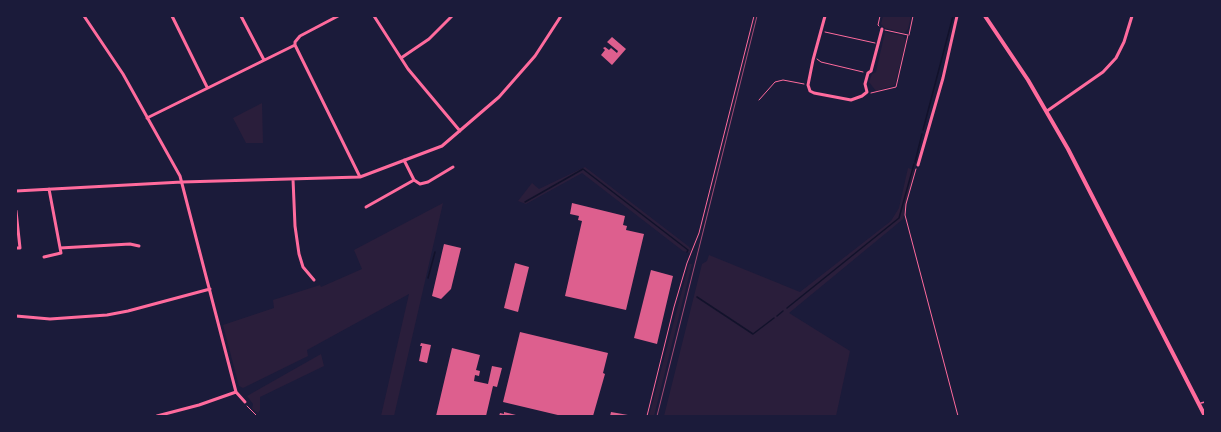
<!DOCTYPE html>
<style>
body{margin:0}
#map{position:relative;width:1221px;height:432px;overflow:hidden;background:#1b1b3a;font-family:Arial,sans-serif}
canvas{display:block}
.frame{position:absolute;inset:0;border:17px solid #1b1b3a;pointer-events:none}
</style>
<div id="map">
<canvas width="1221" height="432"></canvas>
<div class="frame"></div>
</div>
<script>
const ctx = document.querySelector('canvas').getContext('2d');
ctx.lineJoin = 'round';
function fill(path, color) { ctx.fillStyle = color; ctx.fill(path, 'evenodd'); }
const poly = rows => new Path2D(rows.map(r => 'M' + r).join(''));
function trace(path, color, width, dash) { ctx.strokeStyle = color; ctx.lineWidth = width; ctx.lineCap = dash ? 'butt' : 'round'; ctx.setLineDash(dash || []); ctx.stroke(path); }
const green = poly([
 [883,16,911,16,908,29,904,33,885,28,881,24],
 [885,32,903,36,906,41,895,85,876,91,869,82,872,74,876,72],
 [262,103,263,143,246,143,233,118],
 [585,167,688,246,691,249,690,253,683,251,582,173,526,204,518,201,532,183,539,189],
 [908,168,914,170,903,219,789,313,850,351,836,416,664,416,702,264,707,261,709,255,800,292,891,221,899,208],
 [443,203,394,416,381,416,409,294,307,350,308,356,243,388,239,386,223,325,274,308,273,300,320,285,321,287,362,269,354,250],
 [689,264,692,264,654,416,649,416],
 [321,354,324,366,260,397,260,410,258,413,252,409,253,404,247,396]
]);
const stream = poly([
 [923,130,953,16],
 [915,162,922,134],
 [525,202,583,169,688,250,687,252],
 [428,278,435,252],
 [697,297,753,334,774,318],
 [787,308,899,218,914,164],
 [777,316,783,311]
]);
const building = poly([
 [612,37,626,49,612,65,601,55,605,50,603,48,605,47,609,50,611,48,617,53,618,51,607,42],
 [572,203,625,216,623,225,627,226,626,230,644,234,626,310,565,296,582,221,578,220,579,216,570,214],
 [444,244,461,248,451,289,441,299,432,296],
 [515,263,529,267,518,312,504,308],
 [651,270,673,276,657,344,634,338],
 [520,332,608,353,603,373,605,374,593,416,562,416,503,402],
 [421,343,431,345,427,363,419,361,422,346,420,346],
 [452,348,480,355,476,370,480,371,479,376,475,375,474,381,488,384,492,366,502,368,497,387,493,386,486,416,436,416],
 [504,412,516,415,516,416,499,416,500,413,504,414],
 [611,412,628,415,628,416,610,416]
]);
const path = poly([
 [879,26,878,25,880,16],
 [825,32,875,43],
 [909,35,913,16],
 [817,59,821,62,863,72],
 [871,93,896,87,908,35,885,30],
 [759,100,775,82,783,80,804,84],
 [916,169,906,204,905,215,958,416],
 [247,406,257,416],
 [647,416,674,307,687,263,699,233,754,16]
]);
const service = poly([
 [1201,403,1205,402]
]);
const minor = poly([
 [84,16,123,74,180,176,236,392,245,402],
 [172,16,207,87],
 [241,16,264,60],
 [374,16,408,69,460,131],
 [825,16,813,60,808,85,810,91,814,93,851,100,862,96,867,92,865,84,868,73,871,71,882,29],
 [295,45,360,177],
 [401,58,429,39,452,16],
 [1047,111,1103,72,1116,58,1124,42,1132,16],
 [147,118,295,45,295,42,300,36,338,16],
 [404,160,414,180,420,184,428,182,453,167],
 [918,165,943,78,957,16],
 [293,179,295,226,299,254,303,267,314,280],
 [16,191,182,182,360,177,442,146,499,97,535,56,561,16],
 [366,207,414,180],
 [16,211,20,248,16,248],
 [60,248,130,244,139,246],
 [44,257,61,253,49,189],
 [16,316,50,319,107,315,128,311,210,289],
 [157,416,199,405,236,392]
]);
const secondary = poly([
 [985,16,1028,80,1068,149,1205,416]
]);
const tram = poly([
 [657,416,757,16]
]);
fill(green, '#2a1e3b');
trace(stream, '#12122b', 1.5);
fill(building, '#dd5f8e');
trace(path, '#ff6b9d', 1);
trace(service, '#ff6b9d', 1.5);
trace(minor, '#ff6b9d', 3);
trace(secondary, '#ff6b9d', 4);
trace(tram, '#a44b75', 1);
</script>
